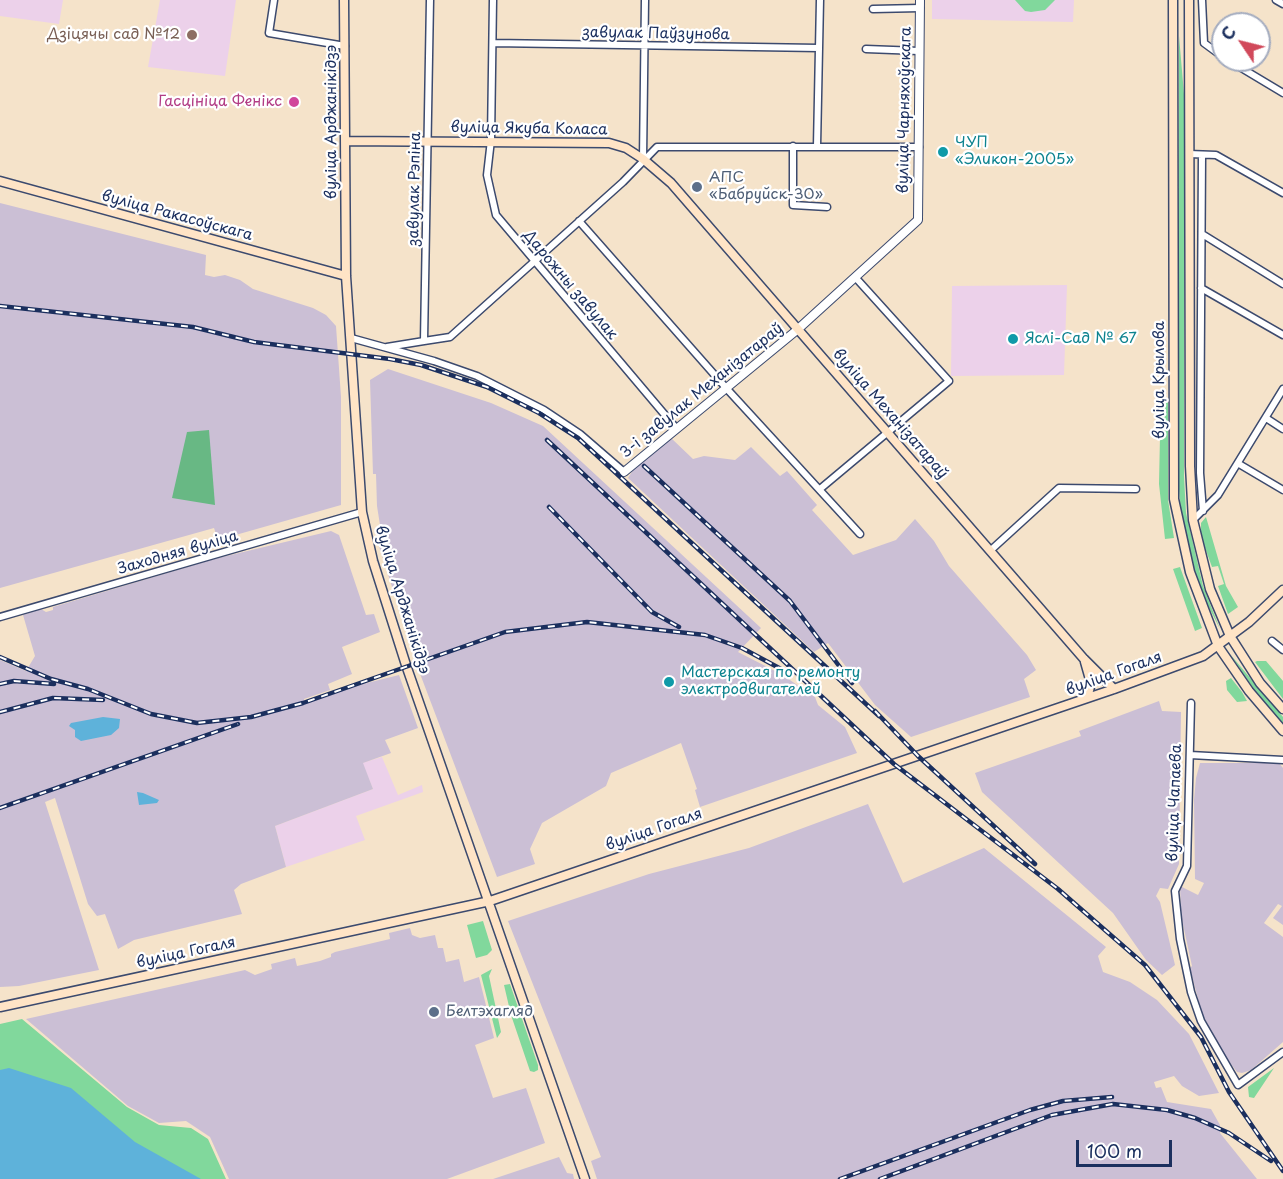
<!DOCTYPE html>
<meta charset="utf-8">
<style>
body{margin:0}
#map{position:relative;width:1283px;height:1179px;overflow:hidden;background:#f5e3ca;font-family:"Playpen Sans",sans-serif}
canvas{display:block}
.north{position:absolute;left:1211px;top:12px;width:60px;height:60px;box-sizing:border-box;background:#fff;border:2px solid #a4acbf;border-radius:50%;rotate:305deg;font-size:16px;font-weight:700;line-height:24px;text-align:center;color:#1b2f5e}
.north::after{content:'';display:block;margin:auto;width:21px;height:27px;background:#d1495b;clip-path:polygon(50% 0,100% 100%,50% 72%,0 100%)}
.scale{position:absolute;left:1076px;top:1140px;width:96px;height:27px;box-sizing:border-box;border:3px solid #1b2f5e;border-top:0;padding-left:8px;font-size:18px;line-height:21px;white-space:nowrap;color:#1b2f5e;-webkit-text-stroke:4px #fff;paint-order:stroke}
</style>
<div id="map">
<canvas width="1283" height="1179"></canvas>
<div class="north">С</div>
<div class="scale">100 m</div>
</div>
<script>
const ctx = document.querySelector('canvas').getContext('2d');
ctx.lineJoin = 'round';
function fill(path, color) { ctx.fillStyle = color; ctx.fill(path, 'evenodd'); }
const poly = rows => new Path2D(rows.map(r => 'M' + r).join(''));
function trace(path, color, width, dash) { ctx.strokeStyle = color; ctx.lineWidth = width; ctx.lineCap = dash ? 'butt' : 'round'; ctx.setLineDash(dash || []); ctx.stroke(path); }
function label(font, color, halo, rows, align = 'center') {
  ctx.font = font + ' "Playpen Sans",sans-serif'; ctx.lineWidth = 4.5; ctx.setLineDash([]); ctx.textBaseline = 'middle'; ctx.strokeStyle = halo; ctx.fillStyle = color; for (const [text, x, y, turn = 0] of rows) {
    ctx.save(); ctx.translate(x, y); ctx.rotate((+turn || 0) * Math.PI / 180); ctx.textAlign = isNaN(turn) ? turn : align; if (halo) ctx.strokeText(text, 0, 0); ctx.fillText(text, 0, 0); ctx.restore();
  }
}
const built = poly([
 [0,0,63,0,59,24,0,16],
 [160,0,236,0,225,76,148,67],
 [932,0,1074,0,1073,22,932,19],
 [1067,285,1064,375,951,376,952,286],
 [382,757,398,795,422,785,423,792,356,816,365,840,286,867,275,826,373,789,362,763]
]);
const industrial = poly([
 [0,203,206,255,205,275,214,277,225,275,240,280,253,289,313,308,326,315,336,326,341,397,341,505,218,540,214,528,0,588],
 [388,369,491,403,543,426,761,628,738,652,781,674,815,697,818,705,845,727,857,753,700,807,695,790,697,789,681,743,611,773,606,786,542,823,530,849,535,864,497,877,419,671,378,543,385,539,384,525,380,525,377,506,376,474,373,474,370,380],
 [670,437,693,459,704,456,735,460,751,447,780,476,787,471,817,505,812,510,853,555,896,540,915,519,934,541,949,566,1027,655,1036,670,1024,679,1030,697,911,737,875,705,828,643,814,652,628,478,635,467],
 [331,531,339,535,366,615,374,614,380,632,342,647,352,674,328,684,330,690,304,699,305,703,355,686,399,675,418,728,385,740,391,753,363,763,373,789,275,826,286,867,241,884,234,890,242,914,134,940,118,949,105,914,97,916,88,904,55,798,45,802,99,970,19,986,0,987,0,660,26,671,35,656,23,615,41,609,46,612,53,610,53,607,214,559],
 [1159,701,1162,711,1181,712,1179,864,1168,889,1160,888,1156,896,1160,902,1175,965,1162,975,1146,960,1113,913,982,792,975,773,1081,736,1079,731],
 [1200,763,1279,763,1283,768,1283,925,1273,918,1282,906,1278,904,1264,923,1283,937,1283,1042,1251,1070,1242,1073,1237,1072,1227,1059,1202,1014,1190,968,1192,966,1181,915,1180,886,1198,895,1204,883,1195,879,1194,800,1196,778],
 [868,804,903,883,984,848,1106,947,1098,956,1103,972,1130,982,1157,1000,1189,1034,1219,1093,1199,1096,1182,1086,1174,1076,1154,1082,1156,1088,1161,1087,1167,1102,1211,1109,1220,1125,1220,1133,1257,1179,597,1179,591,1161,601,1157,508,921,649,874,749,848],
 [410,928,412,935,420,938,435,935,438,948,443,948,446,962,459,959,464,982,479,977,494,1038,475,1045,493,1098,526,1088,545,1143,447,1179,229,1179,210,1137,186,1121,159,1123,128,1106,26,1019,245,970,255,975,272,969,271,964,295,958,297,966,320,961,331,957,331,954,335,952,390,939,389,933],
 [559,1157,567,1173,573,1174,574,1179,493,1179]
]);
const green = poly([
 [1015,0,1055,0,1045,10,1031,12,1025,11],
 [1179,36,1184,94,1184,476,1186,513,1203,586,1220,629,1199,588,1181,512,1178,478],
 [1161,389,1168,403,1168,500,1174,538,1165,539,1159,484],
 [1206,517,1226,586,1238,607,1228,614,1218,586,1224,584,1218,566,1212,567,1201,537,1201,523],
 [1180,567,1202,628,1195,631,1173,569],
 [1230,654,1283,717,1283,724,1254,689],
 [1257,661,1266,661,1283,681,1283,699,1255,662],
 [1231,678,1242,692,1247,701,1237,702,1227,690,1226,681],
 [483,921,492,950,487,955,476,958,467,925],
 [492,969,489,976,501,1032,497,1038,481,975],
 [510,984,538,1065,538,1070,534,1072,530,1071,511,1015,504,985],
 [22,1019,127,1107,159,1125,191,1128,208,1139,226,1179,0,1179,0,1024],
 [1274,1068,1254,1098,1249,1097,1248,1087]
]);
const forest = poly([
 [209,430,215,505,172,498,187,432]
]);
const water = poly([
 [103,717,120,719,119,728,111,735,81,741,75,737,75,730,69,726,71,723],
 [137,792,143,793,159,800,157,803,139,805],
 [9,1068,71,1088,135,1142,201,1179,0,1179,0,1070]
]);
const minor = poly([
 [274,0,269,33,345,46],
 [493,0,491,140,487,175,496,215,676,428],
 [1202,0,1204,43,1223,57],
 [1276,0,1283,4],
 [873,9,920,8],
 [493,43,819,48],
 [866,49,919,51],
 [1228,60,1283,93],
 [793,146,793,205,827,207],
 [817,146,820,0],
 [1189,154,1216,155,1283,193],
 [1202,156,1200,473,1203,511],
 [643,159,645,0],
 [579,221,727,389,860,534],
 [1202,234,1283,284],
 [1201,288,1283,335],
 [351,338,434,361,477,376,544,410,580,434,624,472],
 [424,341,450,337,623,182,657,147,919,147],
 [387,347,424,341,430,0],
 [1266,418,1283,429],
 [1239,464,1283,490],
 [820,489,949,381,855,277],
 [1193,520,1218,495,1283,389],
 [991,550,1059,488,1136,489],
 [0,617,362,512],
 [1272,641,1283,650],
 [1191,703,1187,866,1175,891,1180,939,1191,992,1201,1021,1238,1085,1283,1052],
 [1190,755,1283,760]
]);
const tertiary = poly([
 [624,472,797,330,918,220,920,0]
]);
const secondary = poly([
 [344,0,346,276,362,512,373,561,406,665,585,1179],
 [1173,0,1174,499,1190,572,1218,646,1249,691,1283,731],
 [1189,0,1190,466,1193,520,1210,589,1230,636,1260,683,1283,709],
 [346,141,609,143,626,148,643,159,671,183,1084,659,1114,689],
 [0,181,346,276],
 [1085,662,1091,683,1087,698],
 [0,1007,490,901,1114,689,1203,656,1249,622,1283,590]
]);
const rail = poly([
 [0,306,193,327,254,342,390,359,421,365,487,387,539,413,578,438,879,716],
 [547,440,894,764,1058,889,1145,965,1201,1037,1229,1092,1283,1171],
 [644,466,790,601,852,683],
 [549,507,652,612,679,627],
 [0,657,51,679,88,689,151,714,197,723,251,717,303,703,505,632,587,622,705,635,742,648,781,669],
 [0,684,14,681,54,684],
 [875,711,918,756,1035,864],
 [0,712,53,698,103,700],
 [0,808,238,724],
 [840,1179,1030,1110,1063,1101,1112,1097],
 [880,1179,1052,1115,1113,1104,1167,1110,1195,1118,1229,1133,1271,1161]
]);
const markers = [
 [192,35,6,"#8d6e63"],
 [294,102,6,"#d1479c"],
 [943,152,6,"#0f9aa8"],
 [697,187,6,"#5c6f8a"],
 [1013,339,6,"#0f9aa8"],
 [669,682,6,"#0f9aa8"],
 [434,1012,6,"#5c6f8a"]
];
const streetNames = [
 ["завулак Паўзунова",656,34,1],
 ["вуліца Чарняхоўскага",905,110,-89],
 ["вуліца Арджанікідзэ",332,122,-90],
 ["вуліца Якуба Коласа",529,129,1],
 ["завулак Рэпіна",415,189,-89],
 ["вуліца Ракасоўскага",177,216,15],
 ["Дарожны завулак",570,285,50],
 ["вуліца Крылова",1160,380,-90],
 ["3-і завулак Механізатараў",702,391,-39],
 ["вуліца Механізатараў",890,414,49],
 ["Заходняя вуліца",178,553,-16],
 ["вуліца Арджанікідзэ",402,600,73],
 ["вуліца Гогаля",1114,674,-20],
 ["вуліца Чапаева",1175,803,-88],
 ["вуліца Гогаля",654,830,-19],
 ["вуліца Гогаля",186,953,-12]
];
const educationNames = [
 ["Дзіцячы сад №12",180,35]
];
const hotelNames = [
 ["Гасцініца Фенікс",282,102]
];
const cultureNames = [
 ["ЧУП",955,143],
 ["«Эликон-2005»",955,160],
 ["Яслі-Сад № 67",1025,339],
 ["Мастерская по ремонту",681,673],
 ["электродвигателей",681,690]
];
const serviceNames = [
 ["АПС",709,178],
 ["«Бабруйск-30»",709,195],
 ["Белтэхагляд",446,1012]
];
fill(built, '#ecd1ea');
fill(industrial, '#cbbfd5');
fill(green, '#81d89c');
fill(forest, '#68b884');
fill(water, '#5eb2da');
trace(minor, '#3c4a6e', 9);
trace(tertiary, '#3c4a6e', 10);
trace(secondary, '#3c4a6e', 11);
trace(minor, '#fff', 6);
trace(tertiary, '#fff', 8);
trace(secondary, '#ffe4c6', 8);
trace(rail, '#1b2f5e', 4.5);
trace(rail, '#fff', 2, [7]);
for (const [x, y, r, color] of markers) { const dot = new Path2D(); dot.arc(x, y, r, 0, 2 * Math.PI); ctx.fillStyle = color; ctx.fill(dot); trace(dot, '#fff', 2); }
label('15px', '#1b2f5e', '#fff', streetNames);
label('15px', '#785e54', '#fff', educationNames, 'right');
label('15px', '#b23c85', '#fff', hotelNames, 'right');
label('15px', '#0d838f', '#fff', cultureNames, 'left');
label('15px', '#4e5e75', '#fff', serviceNames, 'left');
</script>
